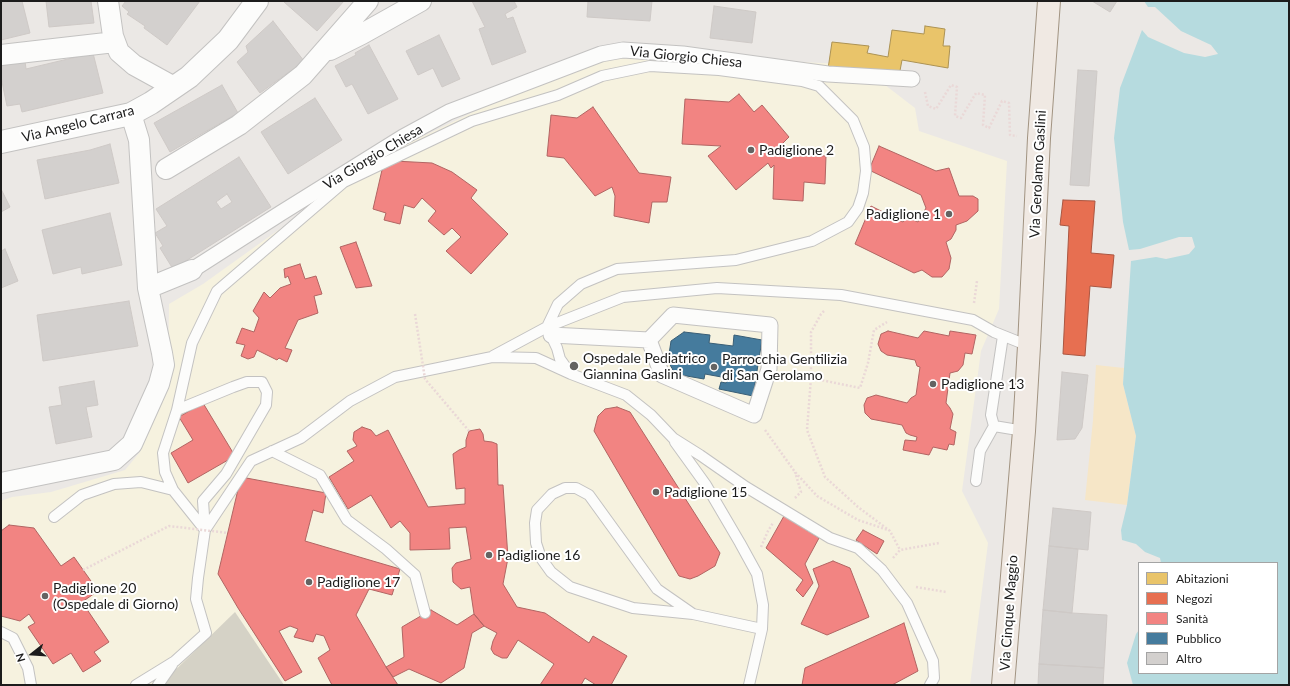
<!DOCTYPE html>
<meta charset="utf-8">
<style>
body{margin:0}
#map{position:relative;width:1290px;height:686px;overflow:hidden;background:#ebe8e5;font-family:Lato,sans-serif}
canvas{display:block}
.frame{position:absolute;inset:0;border:2px solid #1c1c1c;pointer-events:none}
.legend{position:absolute;left:1138px;top:562px;width:140px;height:112px;box-sizing:border-box;background:#fff;border:1px solid #a4a4a4;margin:0;padding:5px 7px;list-style:none;font-size:12px;color:#1c1c1c}
.legend li{display:flex;align-items:center;gap:8px;height:20px}
.legend b{width:20px;border:1px solid #a4a4a4}
.north{position:absolute;left:12px;top:634px;width:40px;height:40px;-webkit-text-stroke:3px #fff;paint-order:stroke;rotate:253deg;font-size:11px;font-weight:700;line-height:16px;text-align:center;color:#1c1c1c}
.north::after{content:'';display:block;margin:auto;width:14px;height:18px;background:#1c1c1c;clip-path:polygon(50% 0,100% 100%,50% 72%,0 100%)}
</style>
<div id="map">
<canvas width="1290" height="686"></canvas>
<div class="frame"></div>
<ul class="legend">
<li><b style="height:11px;background:#e9c46a"></b>Abitazioni</li>
<li><b style="height:11px;background:#e76f51"></b>Negozi</li>
<li><b style="height:11px;background:#f28482"></b>Sanità</li>
<li><b style="height:11px;background:#457b9d"></b>Pubblico</li>
<li><b style="height:11px;background:#d3d0ce"></b>Altro</li>
</ul>
<div class="north">N</div>
</div>
<script>
const ctx = document.querySelector('canvas').getContext('2d');
ctx.lineJoin = 'round';
function fill(path, color) { ctx.fillStyle = color; ctx.fill(path, 'evenodd'); }
const poly = rows => new Path2D(rows.map(r => 'M' + r).join(''));
function trace(path, color, width, dash) { ctx.strokeStyle = color; ctx.lineWidth = width; ctx.lineCap = dash ? 'butt' : 'round'; ctx.setLineDash(dash || []); ctx.stroke(path); }
function label(font, color, halo, rows, align = 'center') {
  ctx.font = font + ' Lato,sans-serif'; ctx.lineWidth = 4; ctx.setLineDash([]); ctx.textBaseline = 'middle'; ctx.strokeStyle = halo; ctx.fillStyle = color; for (const [text, x, y, turn = 0] of rows) {
    ctx.save(); ctx.translate(x, y); ctx.rotate((+turn || 0) * Math.PI / 180); ctx.textAlign = isNaN(turn) ? turn : align; if (halo) ctx.strokeText(text, 0, 0); ctx.fillText(text, 0, 0); ctx.restore();
  }
}
const education = poly([
 [614,54,652,54,859,65,915,108,919,131,1007,161,999,309,981,351,962,491,988,543,970,685,1,685,1,501,12,497,51,492,125,470,140,452,168,382,169,304,203,284,284,226,336,186,397,149,533,83]
]);
const construction = poly([
 [235,612,284,685,160,685]
]);
const sand = poly([
 [1096,365,1124,368,1123,384,1136,436,1127,505,1085,500,1093,420]
]);
const water = poly([
 [1144,1,1289,1,1289,685,1133,685,1127,663,1136,634,1139,630,1139,673,1277,673,1277,563,1161,563,1160,558,1145,552,1136,544,1122,540,1121,530,1127,505,1136,436,1123,384,1131,261,1156,257,1166,259,1189,254,1195,247,1192,237,1179,237,1140,249,1129,250,1123,222,1114,138,1120,88,1142,30,1148,37,1184,53,1205,57,1218,54,1211,45,1181,31,1155,7,1148,7]
]);
const homes = poly([
 [925,26,945,29,943,46,950,46,948,68,902,60,899,76,828,69,832,42,869,46,867,53,888,57,892,30,924,34,925,26]
]);
const shops = poly([
 [1063,200,1095,201,1091,253,1114,255,1111,288,1090,286,1085,356,1063,354,1069,226,1060,225,1063,200]
]);
const health = poly([
 [739,94,754,112,762,105,789,137,781,145,788,154,826,156,825,184,804,182,803,201,773,199,774,165,771,168,768,163,736,190,708,156,721,146,682,144,685,99,729,102,739,94],
 [593,107,639,173,671,177,667,202,652,202,649,223,614,216,615,196,612,187,595,196,564,158,547,156,551,115,577,118,593,107],
 [879,146,936,171,949,168,959,196,973,196,978,199,978,211,967,221,956,225,956,230,951,239,946,242,951,258,949,269,942,277,932,277,922,270,914,273,855,244,871,206,903,222,907,217,918,222,926,208,921,195,869,170,879,146],
 [394,161,432,163,452,172,477,190,471,198,508,234,471,274,446,251,461,237,452,228,444,235,428,221,436,211,422,198,414,208,404,205,400,224,384,220,386,213,373,209,382,170,394,161],
 [356,242,372,286,356,288,340,247,356,242],
 [300,264,305,279,316,276,322,294,314,296,318,313,298,320,285,348,292,350,287,362,279,358,277,360,257,350,254,357,248,359,241,356,245,345,236,343,242,328,254,332,259,318,253,311,264,292,270,298,280,288,291,284,288,276,285,278,284,269,300,264],
 [888,331,918,338,924,331,949,336,950,331,976,335,972,354,965,353,963,365,958,371,950,373,946,403,950,408,953,414,950,429,956,432,954,445,949,444,947,450,933,447,929,455,903,450,905,440,916,441,917,437,910,435,906,433,902,425,871,419,865,413,864,405,867,398,876,395,907,403,911,398,916,395,920,367,917,366,915,360,887,355,881,351,878,344,881,334,888,331],
 [203,403,235,456,188,483,171,453,193,440,179,417,203,403],
 [617,407,630,412,720,553,715,566,698,576,690,579,679,576,594,431,598,416,605,409,617,407],
 [362,427,371,430,376,436,388,430,428,507,465,504,465,488,456,489,453,454,459,450,466,447,466,440,469,431,480,429,483,434,484,441,492,442,497,444,498,485,503,485,508,558,503,584,517,607,545,613,589,643,593,636,627,656,611,685,596,685,585,678,581,685,540,685,554,664,518,640,507,658,502,658,494,654,491,649,493,641,497,633,484,626,474,614,470,587,461,589,453,582,452,568,456,563,471,559,466,527,449,528,450,549,410,550,410,533,400,521,391,528,371,495,348,509,329,477,354,461,347,451,357,446,353,440,354,432,362,427],
 [241,477,326,493,323,513,313,510,305,541,400,569,392,595,369,589,356,615,386,667,398,685,332,685,318,658,330,650,324,636,316,634,313,642,294,637,298,629,290,626,279,631,302,672,285,681,238,608,218,574,241,477],
 [784,516,819,538,805,564,813,583,803,597,796,590,803,580,766,548,784,516],
 [9,525,34,528,61,566,74,557,98,591,82,602,109,642,94,652,101,661,83,672,71,653,53,664,28,627,35,623,29,614,20,621,1,616,1,531,9,525],
 [863,530,884,541,877,554,856,540,863,530],
 [833,561,850,568,869,617,827,635,801,624,819,586,813,569,833,561],
 [431,610,457,625,474,614,484,626,472,633,464,668,441,683,409,669,393,677,386,667,404,657,402,627,431,610],
 [904,623,918,671,892,685,802,685,805,668,904,623]
]);
const public = poly([
 [684,332,710,335,709,343,733,346,734,335,762,340,753,396,719,389,721,382,726,383,727,378,705,374,704,379,675,374,668,361,671,341,684,332]
]);
const building = poly([
 [1,1,22,1,30,33,1,40,1,1],
 [46,1,91,1,94,23,49,27,46,1],
 [126,1,200,1,167,45,144,28,145,26,127,14,129,12,122,6,126,1],
 [285,1,344,1,317,31,284,2,285,1],
 [472,1,514,1,517,7,505,14,507,19,513,17,526,52,492,65,479,29,485,27,472,1],
 [588,1,652,1,650,21,587,17,588,1],
 [1092,1,1117,1,1110,12,1092,1],
 [714,6,756,12,752,43,710,38,714,6],
 [273,21,304,61,260,93,237,62,248,52,246,46,273,21],
 [439,35,460,79,442,87,433,68,418,75,406,51,439,35],
 [369,45,398,99,368,114,352,84,346,87,335,66,356,55,355,53,369,45],
 [93,53,103,93,22,112,20,104,7,106,1,77,1,66,25,61,26,69,93,53],
 [1078,70,1097,71,1089,186,1070,185,1078,70],
 [222,85,238,113,170,152,154,123,222,85],
 [315,98,342,140,288,174,261,132,315,98],
 [110,144,119,183,45,199,37,160,90,150,110,144],
 [239,157,271,207,173,269,160,248,163,246,155,233,167,226,156,209,239,157],
 [227,194,232,202,221,209,216,202,227,194],
 [1,189,10,207,1,212,1,189],
 [110,213,122,265,82,274,81,267,53,274,42,230,110,213],
 [5,249,18,281,1,288,1,251,5,249],
 [129,301,138,346,43,361,37,315,129,301],
 [1062,372,1088,375,1082,428,1075,439,1057,440,1062,372],
 [94,381,98,405,86,407,92,437,56,444,49,407,62,405,59,387,94,381],
 [1053,508,1091,512,1088,550,1049,546,1053,508],
 [1049,546,1078,549,1072,613,1043,610,1049,546],
 [1043,610,1072,613,1107,615,1104,668,1039,664,1043,610],
 [1039,664,1104,668,1103,685,1038,685,1039,664]
]);
const path = poly([
 [925,92,928,106,936,109,951,85,957,87,955,116,961,118,976,93,985,95,983,125,989,128,1002,101,1009,103,1010,135,1017,136],
 [974,303,977,281],
 [824,311,821,314,811,332,811,378,807,430,825,477,858,507,890,531,900,550],
 [787,373,860,388,868,363,874,330,887,322],
 [765,430,795,472,817,496,858,520,888,530],
 [795,498,801,492,795,472],
 [761,547,768,531,773,523],
 [893,558,900,550,939,543],
 [916,587,946,592]
]);
const service = poly([
 [549,331,557,348,560,359,570,373],
 [493,356,547,327,623,297,717,288,841,295,973,320,994,332,1029,346],
 [177,410,233,387,247,382,262,382,267,392,266,405,226,474,203,501,205,530],
 [994,426,1024,431],
 [675,442,706,485,740,543,757,574,763,605,762,629,749,685],
 [272,451,320,475,347,520,386,549,415,575,425,613],
 [976,481,980,451,994,426,991,415,1003,336],
 [54,517,82,495,114,484,141,482,173,490],
 [205,530,251,461,301,438,350,401,395,377,492,357,536,358,571,374,626,395,651,415,673,438,700,455,746,487,830,538,858,548,882,570,907,603,933,661,934,678,930,685],
 [693,614,657,589,589,495,576,488,565,488,552,494,537,510,535,523,536,543,541,558,551,572,570,587,633,608,693,614,762,629],
 [1,632,13,638,28,668,31,685],
 [136,685,175,661,206,633,196,599,198,578,205,530,173,490,165,472,163,453,177,410,192,343,217,291,344,182,472,121,558,95,602,76,650,66,719,70,802,81,819,86,853,120,864,147,866,171,863,193,858,208,848,222,812,241,736,260,617,269,581,284,558,304,547,327],
 [158,685,172,665]
]);
const pedestrian = poly([
 [192,270,281,213,403,137,449,112,601,54,623,50,683,54,828,74,912,79],
 [551,335,649,340,662,375,754,415,769,369,770,325,673,315,649,340]
]);
const minor = poly([
 [108,1,113,36,119,52,134,65,174,87],
 [330,50,362,34,421,1],
 [1,55,115,42],
 [131,114,139,140,148,288],
 [166,169,239,125,303,75,368,1],
 [1,483,114,460,132,444,159,384,164,365,162,353,148,288,192,270]
]);
const tertiary = poly([
 [1,142,131,114,151,103,189,77,228,40,257,1]
]);
const primary = poly([
 [1003,685,1024,431,1029,346,1039,138,1049,1]
]);
const pathBridge = poly([
 [415,314,425,379,469,431],
 [83,570,169,526,228,533]
]);
const markers = [
 [751,150,4,"#646362"],
 [949,214,4,"#646362"],
 [574,366,5,"#646362"],
 [714,367,4,"#646362"],
 [933,384,4,"#646362"],
 [656,492,4,"#646362"],
 [489,555,4,"#646362"],
 [309,582,4,"#646362"],
 [45,596,4,"#646362"]
];
const streetNames = [
 ["Via Giorgio Chiesa",686,57,6],
 ["Via Angelo Carrara",78,124,-14],
 ["Via Giorgio Chiesa",373,157,-31],
 ["Via Gerolamo Gaslini",1038,174,-87],
 ["Via Cinque Maggio",1009,613,-86]
];
const poiNames = [
 ["Padiglione 2",759,150],
 ["Padiglione 1",941,214,"right"],
 ["Ospedale Pediatrico",583,358],
 ["Giannina Gaslini",583,374],
 ["Parrocchia Gentilizia",722,359],
 ["di San Gerolamo",722,375],
 ["Padiglione 13",941,384],
 ["Padiglione 15",664,492],
 ["Padiglione 16",497,555],
 ["Padiglione 17",317,582],
 ["Padiglione 20",53,588],
 ["(Ospedale di Giorno)",53,604]
];
fill(education, '#f6f2df');
fill(construction, '#d5d2c6');
fill(sand, '#f6e6c7');
fill(water, '#b6dbdf');
fill(homes, '#e9c46a');
trace(homes, '#ac9253', 1);
fill(shops, '#e76f51');
trace(shops, '#aa5641', 1);
fill(health, '#f28482');
trace(health, '#b26563', 1);
fill(public, '#457b9d');
trace(public, '#395e76', 1);
fill(building, '#d3d0ce');
trace(building, '#cec9c6', 1);
trace(service, '#c3c2c1', 12);
trace(pedestrian, '#c3c2c1', 17);
trace(minor, '#c3c2c1', 22);
trace(tertiary, '#c3c2c1', 24);
trace(primary, '#a19381', 24);
trace(path, '#ead8d7', 2.5, [2, 2]);
trace(service, '#fcfcfb', 10);
trace(pedestrian, '#fcfcfb', 15);
trace(minor, '#fcfcfb', 20);
trace(tertiary, '#fcfcfb', 22);
trace(primary, '#f0e9e3', 22);
trace(pathBridge, '#ead8d7', 2.5, [2, 2]);
for (const [x, y, r, color] of markers) { const dot = new Path2D(); dot.arc(x, y, r, 0, 2 * Math.PI); ctx.fillStyle = color; ctx.fill(dot); trace(dot, '#fff', 1.5); }
label('14px', '#1c1c1c', '#fff', streetNames);
label('14px', '#1c1c1c', '#fff', poiNames, 'left');
</script>
